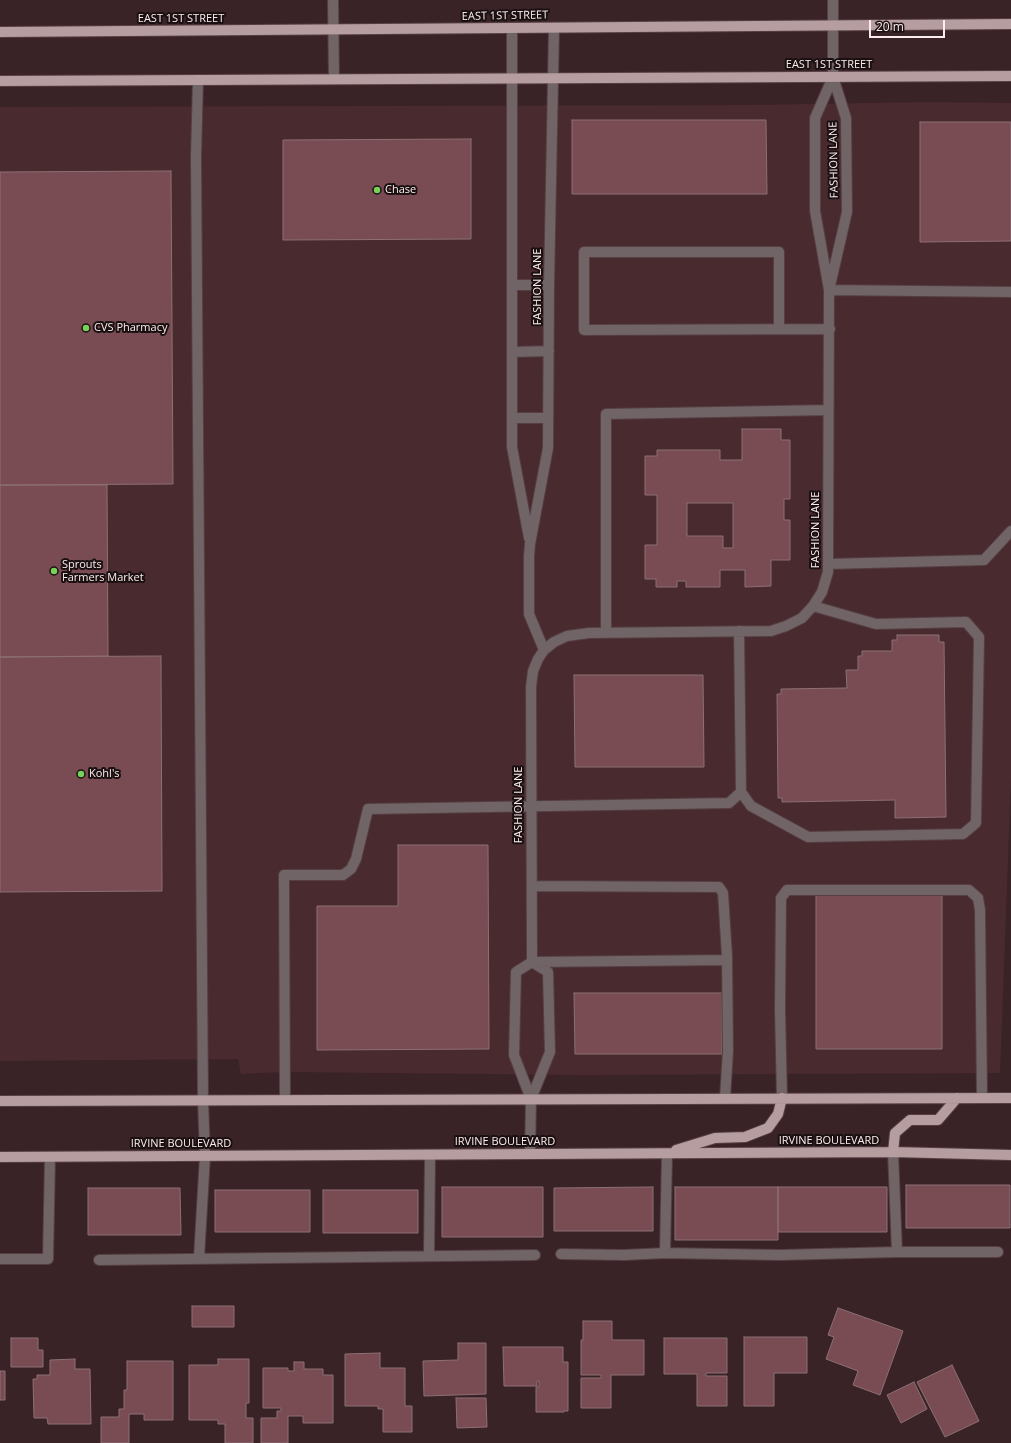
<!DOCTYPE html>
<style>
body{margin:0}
#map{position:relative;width:1011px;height:1443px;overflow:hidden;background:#3a2327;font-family:"Open Sans",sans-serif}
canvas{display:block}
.scale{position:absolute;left:869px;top:20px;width:76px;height:18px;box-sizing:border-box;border:2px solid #fdecee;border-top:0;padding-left:5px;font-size:12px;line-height:14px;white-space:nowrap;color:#fdecee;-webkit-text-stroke:3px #1a1011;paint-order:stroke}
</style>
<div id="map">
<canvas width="1011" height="1443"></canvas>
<div class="scale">20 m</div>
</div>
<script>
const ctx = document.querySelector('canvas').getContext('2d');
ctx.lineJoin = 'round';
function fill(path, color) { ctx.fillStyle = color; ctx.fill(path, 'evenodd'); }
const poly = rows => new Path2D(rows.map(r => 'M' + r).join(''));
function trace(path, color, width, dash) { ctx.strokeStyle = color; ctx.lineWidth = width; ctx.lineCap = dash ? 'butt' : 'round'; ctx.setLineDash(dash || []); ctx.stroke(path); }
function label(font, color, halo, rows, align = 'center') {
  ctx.font = font + ' "Open Sans",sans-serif'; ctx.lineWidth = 4; ctx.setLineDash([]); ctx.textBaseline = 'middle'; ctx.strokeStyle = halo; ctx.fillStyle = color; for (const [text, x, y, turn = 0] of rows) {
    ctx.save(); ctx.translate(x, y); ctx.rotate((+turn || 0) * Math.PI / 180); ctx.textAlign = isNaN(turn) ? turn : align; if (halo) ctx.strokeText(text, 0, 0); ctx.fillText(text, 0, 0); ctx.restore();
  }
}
const built = poly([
 [927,102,1011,103,1011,780,1000,1073,585,1075,284,1072,241,1074,238,1059,0,1061,0,107,755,105]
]);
const building = poly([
 [572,120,766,120,767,194,572,194,572,120],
 [920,122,1011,122,1011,241,920,242,920,122],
 [471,139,471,239,283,240,283,140,471,139],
 [171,171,173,484,0,485,0,172,171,171],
 [742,429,781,429,781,440,790,440,790,499,784,499,784,520,790,520,790,560,771,560,771,586,745,587,745,570,720,570,720,587,686,587,686,581,677,581,677,587,656,587,656,579,645,579,645,545,657,545,657,495,645,495,645,456,657,456,657,450,720,450,720,460,742,460,742,429],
 [687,503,733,503,733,548,723,548,723,536,687,536,687,503],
 [0,485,107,485,108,656,0,657,0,485],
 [897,635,939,635,939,642,944,642,946,817,895,818,895,800,782,802,782,798,778,798,777,694,781,694,781,689,847,688,846,670,858,670,858,656,862,656,862,651,892,651,892,640,897,640,897,635],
 [161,656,162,891,0,892,0,657,161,656],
 [574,675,703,675,704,767,575,767,574,675],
 [398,845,488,845,489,1049,317,1050,317,906,398,906,398,845],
 [816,893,942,893,942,1049,816,1049,816,893],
 [574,993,722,993,722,1054,575,1054,574,993],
 [906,1185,1010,1185,1010,1228,906,1228,906,1185],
 [442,1187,543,1187,543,1237,442,1237,442,1187],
 [653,1187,653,1231,554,1231,554,1188,653,1187],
 [675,1187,778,1187,778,1240,675,1240,675,1187],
 [778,1187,887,1187,887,1232,778,1232,778,1187],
 [88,1188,180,1188,181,1235,88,1235,88,1188],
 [215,1190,310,1190,310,1232,215,1232,215,1190],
 [323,1190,418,1190,418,1233,323,1233,323,1190],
 [192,1306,234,1306,234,1327,192,1327,192,1306],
 [838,1308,903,1331,880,1395,853,1385,858,1371,826,1359,834,1337,828,1335,838,1308],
 [583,1321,612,1321,612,1340,644,1340,644,1375,611,1375,611,1408,581,1408,581,1378,601,1378,601,1375,581,1375,581,1340,583,1340,583,1321],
 [744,1337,807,1337,807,1373,774,1373,774,1406,744,1406,744,1337],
 [11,1338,38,1338,38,1350,43,1350,43,1367,11,1367,11,1338],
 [664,1338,727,1338,727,1373,706,1373,706,1376,727,1376,727,1406,697,1406,697,1374,664,1374,664,1338],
 [458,1343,486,1343,486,1394,424,1396,423,1361,458,1360,458,1343],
 [503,1347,563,1347,563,1362,568,1362,568,1411,564,1411,564,1412,536,1412,536,1387,539,1387,539,1381,537,1381,537,1386,504,1386,503,1347],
 [380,1353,380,1368,405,1368,405,1406,412,1406,412,1432,383,1432,383,1409,378,1409,378,1406,345,1406,345,1354,380,1353],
 [75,1359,75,1369,90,1369,91,1424,48,1424,47,1418,34,1418,33,1379,37,1379,37,1375,50,1375,50,1360,75,1359],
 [218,1359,249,1359,249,1403,246,1403,246,1418,253,1418,253,1443,225,1443,225,1424,218,1424,218,1420,189,1420,189,1365,218,1365,218,1359],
 [127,1361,173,1361,173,1420,144,1420,144,1414,129,1414,129,1443,101,1443,101,1417,119,1417,119,1409,124,1409,124,1390,127,1390,127,1361],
 [294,1362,304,1362,304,1369,323,1369,323,1375,333,1375,333,1423,303,1423,303,1416,288,1416,288,1443,261,1443,261,1418,277,1418,277,1411,281,1411,281,1408,263,1408,263,1368,288,1368,288,1371,294,1371,294,1362],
 [952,1365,979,1421,945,1437,917,1382,952,1365],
 [0,1371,5,1371,5,1400,0,1400,0,1371],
 [914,1382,927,1409,901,1423,887,1395,914,1382],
 [456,1398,486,1398,487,1427,457,1428,456,1398]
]);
const minor = poly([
 [333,0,334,79],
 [512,28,512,447,529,538],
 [198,80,196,157,203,1100,205,1156,199,1258],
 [512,285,549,285],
 [830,286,847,212,846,118,833,77,833,0],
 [829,290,1011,292],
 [779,329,779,252,584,252,584,330,830,329],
 [512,352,549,351],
 [512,418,548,418],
 [828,564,984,560,1011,531],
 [739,631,741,792,751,806,808,837,963,834,976,823,979,637,966,622,876,624,813,606],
 [606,632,606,414,828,410],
 [544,650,529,614,529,556,530,544,548,448,549,285,554,28],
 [532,886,719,887,723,893,727,956,728,1051,725,1098],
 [532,962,531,687,533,671,538,659,544,650,554,642,567,636,589,633,771,631,786,626,802,618,813,606,822,592,828,572,829,290,815,211,815,118,833,77],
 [532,962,727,960],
 [782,1098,780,1010,781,898,787,890,969,890,978,898,980,910,982,1098],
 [531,1099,514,1055,516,972,532,962],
 [285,1100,284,875,343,875,351,869,356,859,368,809,729,803,741,792],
 [893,1152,897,1252,998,1252],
 [530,1154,531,1099,550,1052,548,972,532,962],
 [665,1253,667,1154],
 [561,1254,624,1255,665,1253,780,1255,897,1252],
 [429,1256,430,1155],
 [0,1259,48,1259,50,1157],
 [99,1260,535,1255]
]);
const major = poly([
 [0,32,1011,24],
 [0,81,1011,76],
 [0,1101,1011,1098],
 [676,1150,715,1138,745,1137,768,1128,778,1114,782,1098],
 [893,1152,895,1133,910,1120,938,1120,957,1098],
 [0,1157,893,1152,1011,1155]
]);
const markers = [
 [377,190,4,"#78d158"],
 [86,328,4,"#78d158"],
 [54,571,4,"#78d158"],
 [81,774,4,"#78d158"]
];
const streetNames = [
 ["EAST 1ST STREET",505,16,-1],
 ["EAST 1ST STREET",181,19],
 ["EAST 1ST STREET",829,65],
 ["FASHION LANE",834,160,-91],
 ["FASHION LANE",538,287,-90],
 ["FASHION LANE",816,530,-90],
 ["FASHION LANE",519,805,-90],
 ["IRVINE BOULEVARD",829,1141],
 ["IRVINE BOULEVARD",505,1142],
 ["IRVINE BOULEVARD",181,1144]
];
const poiNames = [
 ["Chase",385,190],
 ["CVS Pharmacy",94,328],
 ["Sprouts",62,565],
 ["Farmers Market",62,578],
 ["Kohl's",89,774]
];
fill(built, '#492a2f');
fill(building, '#794b53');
trace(building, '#8c7074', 1);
trace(minor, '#553f43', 12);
trace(major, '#553f43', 12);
trace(minor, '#716466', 10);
trace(major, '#b69da0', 10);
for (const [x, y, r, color] of markers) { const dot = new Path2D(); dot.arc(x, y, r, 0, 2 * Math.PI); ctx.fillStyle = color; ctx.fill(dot); trace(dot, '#1a1011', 1.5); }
label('11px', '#fdecee', '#1a1011', streetNames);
label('11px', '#fdecee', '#1a1011', poiNames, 'left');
</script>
